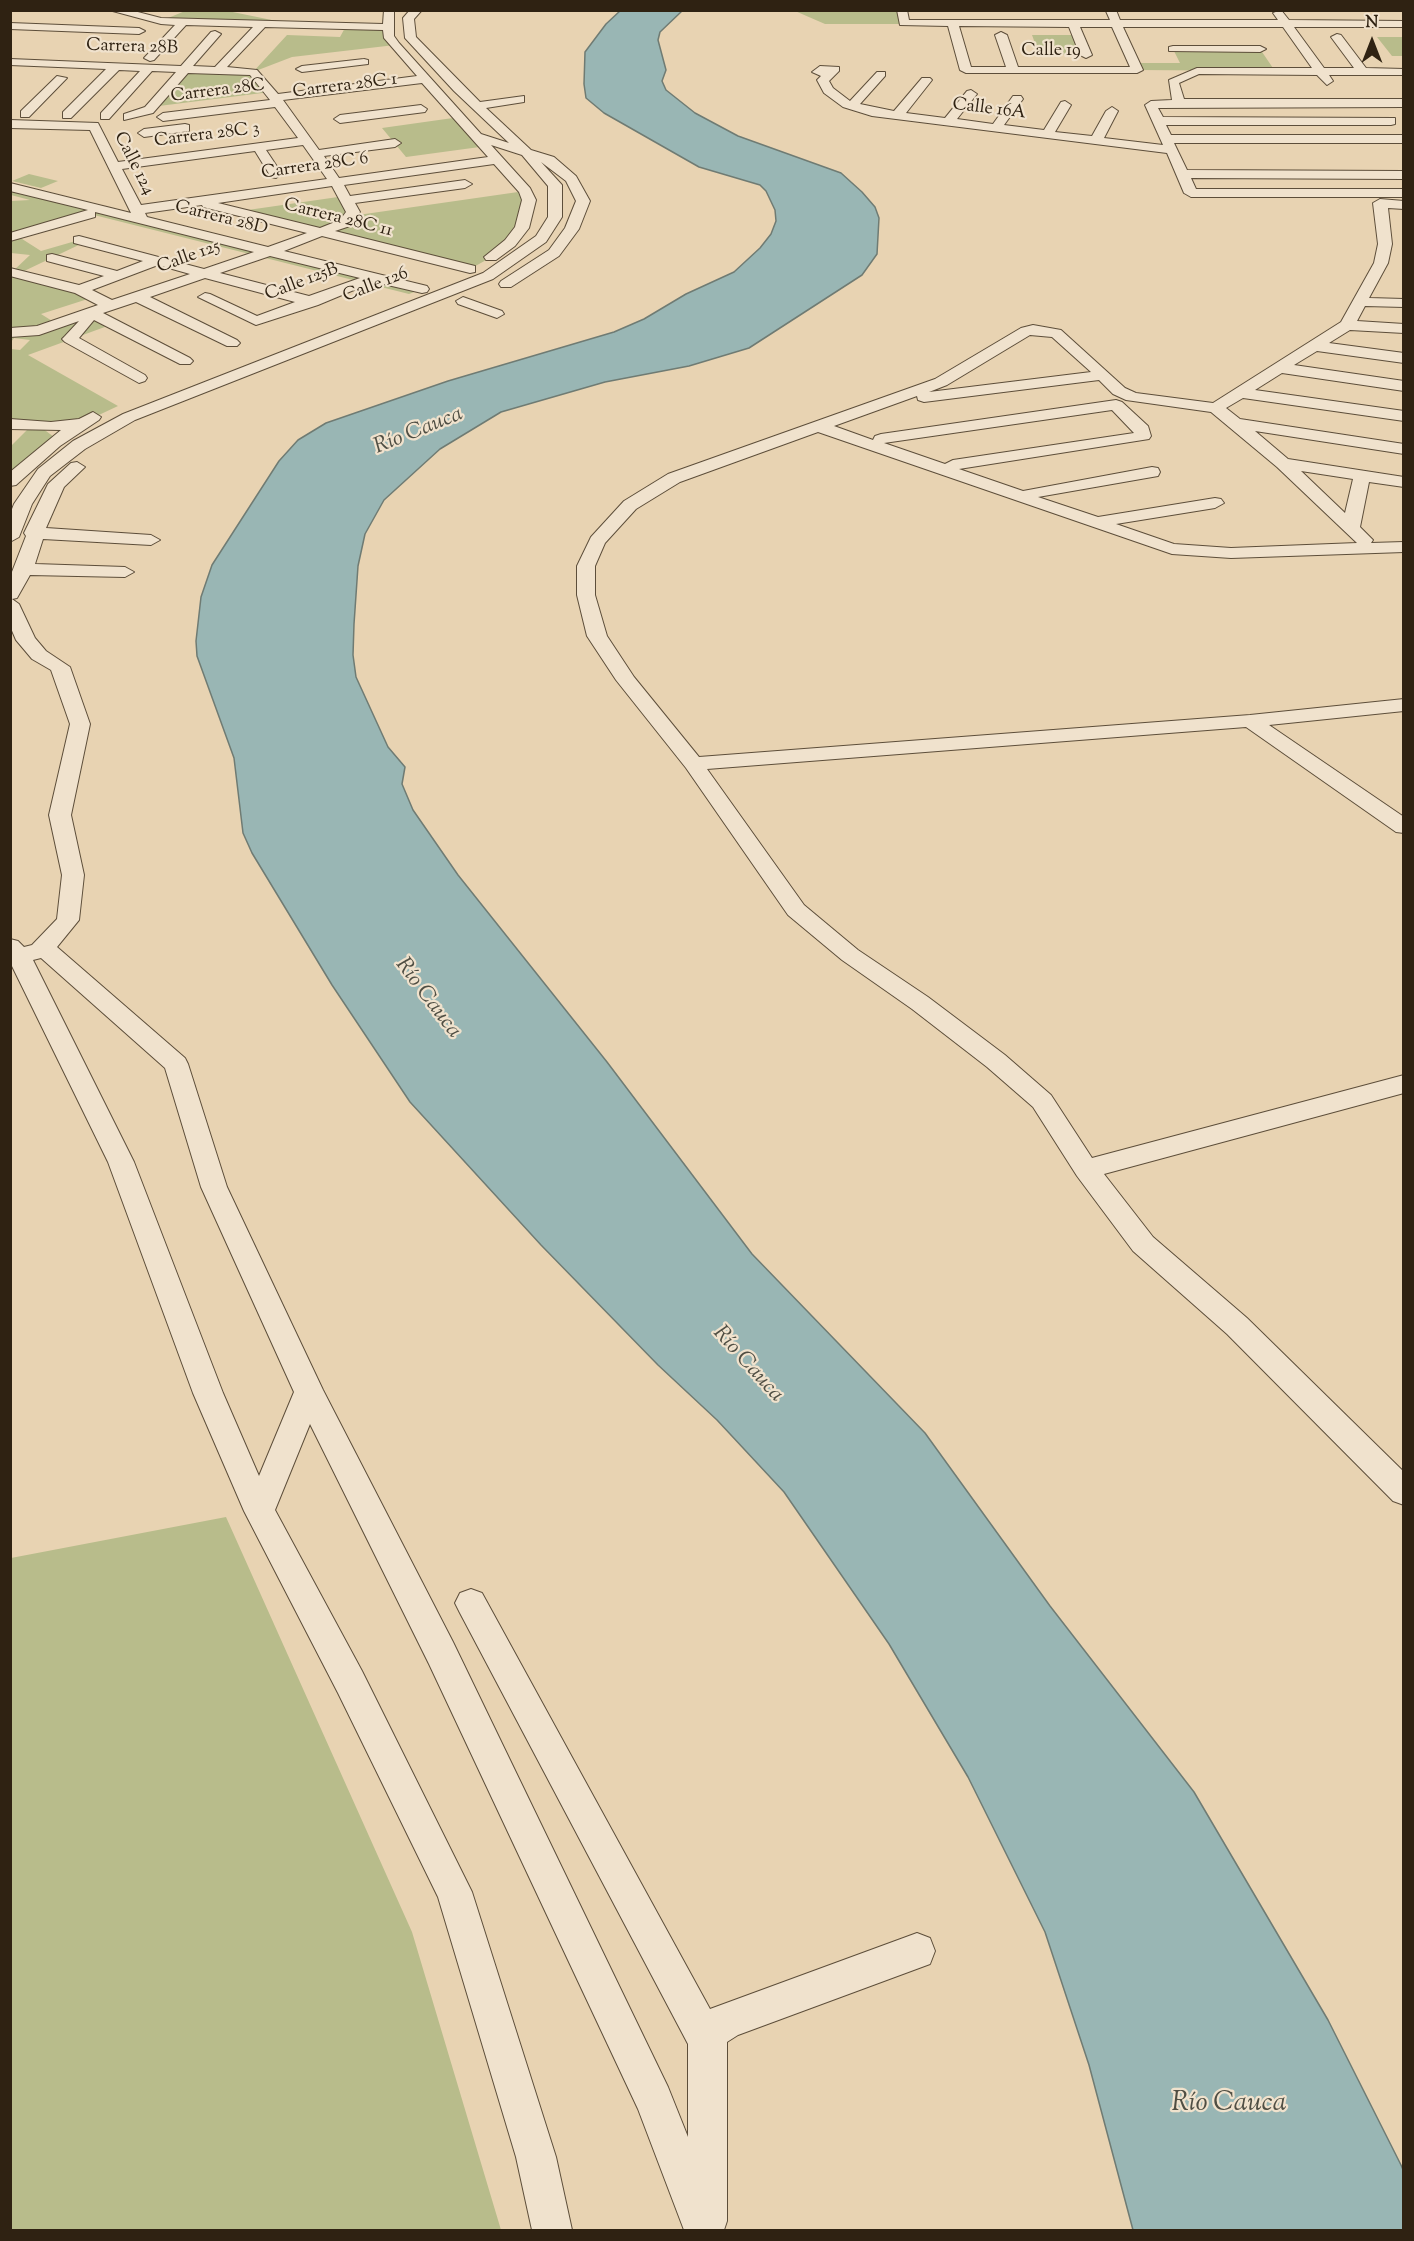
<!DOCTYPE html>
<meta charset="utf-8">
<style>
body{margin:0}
#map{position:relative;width:1414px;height:2241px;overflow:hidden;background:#e8d3b2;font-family:"Sorts Mill Goudy",serif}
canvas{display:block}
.frame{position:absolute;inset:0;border:12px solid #2f2212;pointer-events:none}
.north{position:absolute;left:1342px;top:12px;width:60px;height:60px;-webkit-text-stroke:4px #f0e2cd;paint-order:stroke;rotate:0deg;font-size:16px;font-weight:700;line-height:24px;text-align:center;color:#2f2212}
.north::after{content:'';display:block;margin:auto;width:21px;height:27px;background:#2f2212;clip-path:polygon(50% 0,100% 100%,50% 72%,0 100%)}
</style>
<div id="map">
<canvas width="1414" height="2241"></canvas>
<div class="frame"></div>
<div class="north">N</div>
</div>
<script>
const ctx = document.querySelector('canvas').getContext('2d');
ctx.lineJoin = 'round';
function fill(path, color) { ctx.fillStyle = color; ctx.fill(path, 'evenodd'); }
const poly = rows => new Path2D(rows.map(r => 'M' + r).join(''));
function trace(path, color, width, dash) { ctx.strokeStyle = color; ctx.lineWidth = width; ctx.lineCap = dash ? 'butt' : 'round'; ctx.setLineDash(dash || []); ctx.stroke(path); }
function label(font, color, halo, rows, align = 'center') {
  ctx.font = font + ' "Sorts Mill Goudy",serif'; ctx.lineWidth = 4.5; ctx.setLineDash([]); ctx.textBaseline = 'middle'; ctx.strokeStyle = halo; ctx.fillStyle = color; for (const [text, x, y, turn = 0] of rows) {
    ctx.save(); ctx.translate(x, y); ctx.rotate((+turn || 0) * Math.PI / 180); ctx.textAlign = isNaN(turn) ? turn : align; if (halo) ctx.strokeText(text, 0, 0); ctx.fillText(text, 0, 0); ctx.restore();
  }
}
const green = poly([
 [223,10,296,25,161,21,185,11],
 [795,11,902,11,903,19,1403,20,1404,24,825,24],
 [346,26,390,27,395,45,292,57,253,72,270,92,151,107,184,67,253,72,287,35,340,37],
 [1032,35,1078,35,1086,55,1039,54],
 [1377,37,1403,37,1403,56,1392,56],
 [1173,49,1260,49,1275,71,1137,70,1134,63,1180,63],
 [460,117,487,146,406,157,382,128],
 [29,174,58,181,41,188,12,181],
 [11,187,422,289,409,294,90,214,19,237,41,251,79,240,85,242,20,273,94,297,41,314,57,324,92,313,113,324,28,355,118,406,86,421,42,428,54,437,11,481,11,446,30,427,11,424,11,349,20,350,30,340,14,338,11,342,11,273,30,255,11,253,11,201,30,200,11,195],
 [525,191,522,228,488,259,470,269,234,212,345,196,351,216],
 [226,1517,412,1932,501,2230,11,2230,11,1558]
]);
const water = poly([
 [621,10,682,11,660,32,658,40,666,70,662,81,666,90,695,113,738,136,841,173,862,192,875,207,879,218,877,254,862,275,749,348,689,366,605,382,501,412,440,449,384,500,365,534,358,566,354,624,353,655,356,677,388,747,405,767,402,784,413,810,458,875,607,1062,752,1254,925,1433,1050,1606,1194,1792,1328,2020,1401,2165,1404,2172,1403,2230,1133,2230,1089,2065,1045,1932,968,1777,889,1644,784,1492,717,1420,658,1365,541,1245,410,1102,332,985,252,853,243,833,234,758,197,656,196,641,201,597,212,565,279,461,298,440,326,423,448,381,614,332,644,319,686,294,734,272,760,248,771,234,776,221,775,210,766,191,760,185,699,167,604,113,586,98,584,84,585,52,606,24,621,10]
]);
const minor = poly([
 [109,10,130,10,161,18,383,24,384,10,394,10,394,36,399,43,481,134,509,143,454,91,405,38,403,18,410,10,422,10,414,19,416,37,480,102,524,96,524,102,486,108,531,150,554,157,576,176,590,201,579,229,559,256,511,287,501,287,499,284,501,281,549,250,565,228,576,201,566,181,541,162,562,185,562,217,546,242,493,279,135,420,85,449,50,476,32,504,19,537,10,542,10,514,14,504,38,469,73,441,123,414,483,273,536,236,548,217,548,186,522,155,491,145,530,188,536,200,529,228,515,246,496,260,486,260,484,257,505,240,515,227,522,200,519,192,494,164,344,185,350,196,465,180,472,184,465,188,355,203,360,212,350,226,335,231,475,266,475,272,470,273,322,236,284,251,427,286,429,289,427,292,422,293,366,280,366,285,318,305,256,325,198,297,205,293,210,294,257,316,295,302,205,278,150,297,237,340,240,343,237,346,227,346,136,302,103,313,190,358,193,361,190,364,180,364,94,320,79,338,145,375,147,378,145,381,139,383,65,342,62,339,65,336,79,321,39,335,10,337,10,328,37,326,98,305,75,293,10,276,10,268,79,285,104,276,47,261,47,255,52,254,117,271,143,261,74,243,74,237,79,236,204,269,254,252,95,212,95,217,10,241,10,233,88,210,10,191,10,183,131,213,90,130,10,128,10,120,98,123,118,162,298,138,275,107,163,121,157,117,163,113,270,100,250,75,188,73,153,113,124,120,124,114,145,107,176,72,152,71,109,119,101,119,101,113,140,71,119,70,71,118,63,118,63,112,106,69,10,65,10,59,181,66,211,32,215,31,221,34,193,66,215,67,253,27,186,25,154,60,150,61,144,58,175,25,161,24,109,10],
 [265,27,383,30,384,38,417,76,278,94,257,70,227,67,265,27],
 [422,83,488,157,339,178,324,156,395,147,401,143,395,139,319,150,283,100,422,83],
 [303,145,327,179,141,205,122,169,255,151,271,177,276,178,282,174,266,150,303,145],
 [332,186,346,212,340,220,320,228,218,203,332,186],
 [202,205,203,207,307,233,268,247,147,217,145,213,202,205],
 [270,256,360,278,309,296,220,273,270,256],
 [158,265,190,274,112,300,92,290,158,265],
 [897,10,907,10,909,20,1110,20,1106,11,1116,10,1120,20,1278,20,1273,13,1281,10,1289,20,1404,21,1404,27,1294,27,1324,68,1354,68,1331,37,1337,34,1341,35,1366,68,1404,69,1404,75,1329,75,1333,81,1327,85,1317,75,1199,74,1179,83,1184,99,1404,99,1404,107,1158,108,1163,117,1395,118,1395,124,1391,125,1166,125,1171,135,1404,135,1404,143,1174,143,1187,170,1404,171,1404,179,1191,178,1196,189,1404,189,1404,197,1191,197,1184,193,1167,153,872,116,843,107,824,93,817,80,821,76,812,72,820,66,839,67,839,71,829,81,833,88,850,101,877,72,885,72,885,76,860,104,894,111,922,78,930,78,932,80,906,113,945,118,967,91,971,90,977,94,957,119,993,124,1013,96,1021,96,1023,99,1004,125,1044,130,1061,102,1065,101,1071,105,1055,132,1092,136,1106,111,1112,107,1118,111,1104,138,1163,145,1145,105,1151,101,1172,100,1169,80,1197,68,1312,68,1283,27,1123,27,1143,70,1137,73,966,73,960,70,948,26,900,25,897,10],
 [959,26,1069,27,1080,55,1086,58,1092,55,1080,27,1112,27,1130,67,1018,67,1007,35,1001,32,995,35,1006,67,971,67,959,26],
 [10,23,139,28,145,31,139,34,10,29,10,23],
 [1173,46,1260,46,1266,49,1260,52,1169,51,1169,47,1173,46],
 [364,59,368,60,368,64,302,72,296,69,302,66,364,59],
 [57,76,67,78,29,117,21,117,21,111,57,76],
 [421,105,427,109,425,112,340,123,334,119,340,115,421,105],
 [185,124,189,125,189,131,144,137,138,133,144,129,185,124],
 [1380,199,1404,201,1404,209,1388,208,1392,244,1388,263,1369,298,1404,299,1404,307,1365,306,1357,321,1404,324,1404,333,1350,330,1329,343,1404,353,1404,363,1317,351,1294,365,1404,381,1404,391,1282,373,1255,390,1404,411,1404,421,1243,398,1226,408,1240,419,1404,444,1404,454,1255,431,1288,459,1404,477,1404,487,1369,482,1360,527,1373,540,1371,543,1404,542,1404,552,1231,558,1172,554,818,432,680,482,636,509,605,543,595,566,595,595,607,636,634,677,699,757,1250,715,1404,699,1404,711,1269,725,1404,817,1404,833,1396,832,1246,727,707,769,804,905,858,950,928,997,1005,1055,1051,1095,1092,1158,1404,1075,1404,1093,1104,1174,1153,1237,1247,1318,1404,1472,1404,1505,1393,1501,1227,1334,1133,1251,1077,1176,1033,1107,987,1067,912,1009,842,960,788,915,686,768,616,680,587,636,577,595,577,566,591,537,624,501,668,474,935,379,1021,328,1033,325,1061,330,1125,388,1136,393,1213,403,1341,322,1374,263,1378,244,1373,203,1380,199],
 [1030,335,1052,337,1091,372,929,392,947,385,1030,335],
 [1099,380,1113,394,1126,400,1211,412,1277,467,1357,543,1231,548,1174,544,1116,524,1215,508,1224,503,1221,499,1215,498,1098,517,1038,497,1158,476,1160,472,1158,468,1152,467,1023,491,959,469,1149,439,1151,436,1148,426,1122,402,1116,400,881,434,875,436,873,440,834,426,917,396,918,400,924,402,1099,380],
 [1112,410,1134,433,953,460,945,464,884,443,1112,410],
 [1301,471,1353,479,1345,513,1301,471],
 [463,297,502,311,504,314,497,318,458,304,456,301,463,297],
 [93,412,101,417,99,420,60,446,16,485,10,486,10,472,61,430,10,429,10,419,51,422,79,419,93,412],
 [77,462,85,467,64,487,46,528,151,535,160,540,151,545,43,539,35,564,125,567,134,572,125,577,30,575,17,598,12,599,19,604,35,638,46,651,70,667,90,724,71,815,84,875,79,920,57,947,185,1058,188,1064,227,1187,323,1390,453,1642,668,2087,688,2137,688,2044,460,1613,455,1603,460,1593,471,1589,482,1593,710,2009,917,1933,930,1938,935,1951,930,1964,738,2035,727,2042,727,2221,724,2230,684,2230,638,2109,429,1664,310,1424,275,1510,362,1671,472,1892,556,2157,572,2230,532,2230,516,2157,438,1897,338,1693,244,1511,193,1393,108,1162,10,962,10,939,18,941,24,947,32,945,57,919,62,875,49,815,70,724,51,670,32,659,16,640,10,626,10,577,26,536,24,533,48,484,71,463,77,462],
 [41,958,165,1068,201,1187,294,1392,259,1476,223,1393,134,1162,33,960,41,958]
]);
const farStreetnames = [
 ["Carrera 28B",132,48,2],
 ["Calle 19",1051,52],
 ["Carrera 28C 1",345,87,-7],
 ["Carrera 28C",218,92,-7],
 ["Calle 16A",989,110,7],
 ["Carrera 28C 3",207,136,-7],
 ["Calle 124",133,164,63],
 ["Carrera 28C 6",315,167,-8],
 ["Carrera 28D",221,219,14],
 ["Carrera 28C 11",338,219,14],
 ["Calle 125",189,258,-20],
 ["Calle 125B",302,283,-21],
 ["Calle 126",376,286,-21]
];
const waterNames = [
 ["Río Cauca",419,432,-22],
 ["Río Cauca",427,999,53],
 ["Río Cauca",747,1365,48]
];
const nearWaternames = [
 ["Río Cauca",1229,2105]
];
fill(green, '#b8bc8b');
fill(water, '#99b6b4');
trace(water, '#6f7b73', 1.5);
trace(minor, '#5d4e3a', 2);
fill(minor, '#f0e2cd');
label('18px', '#2f2212', '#f0e2cd', farStreetnames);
label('italic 22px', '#4f4e43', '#f0e2cd', waterNames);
label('italic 27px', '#4f4e43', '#f0e2cd', nearWaternames);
</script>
